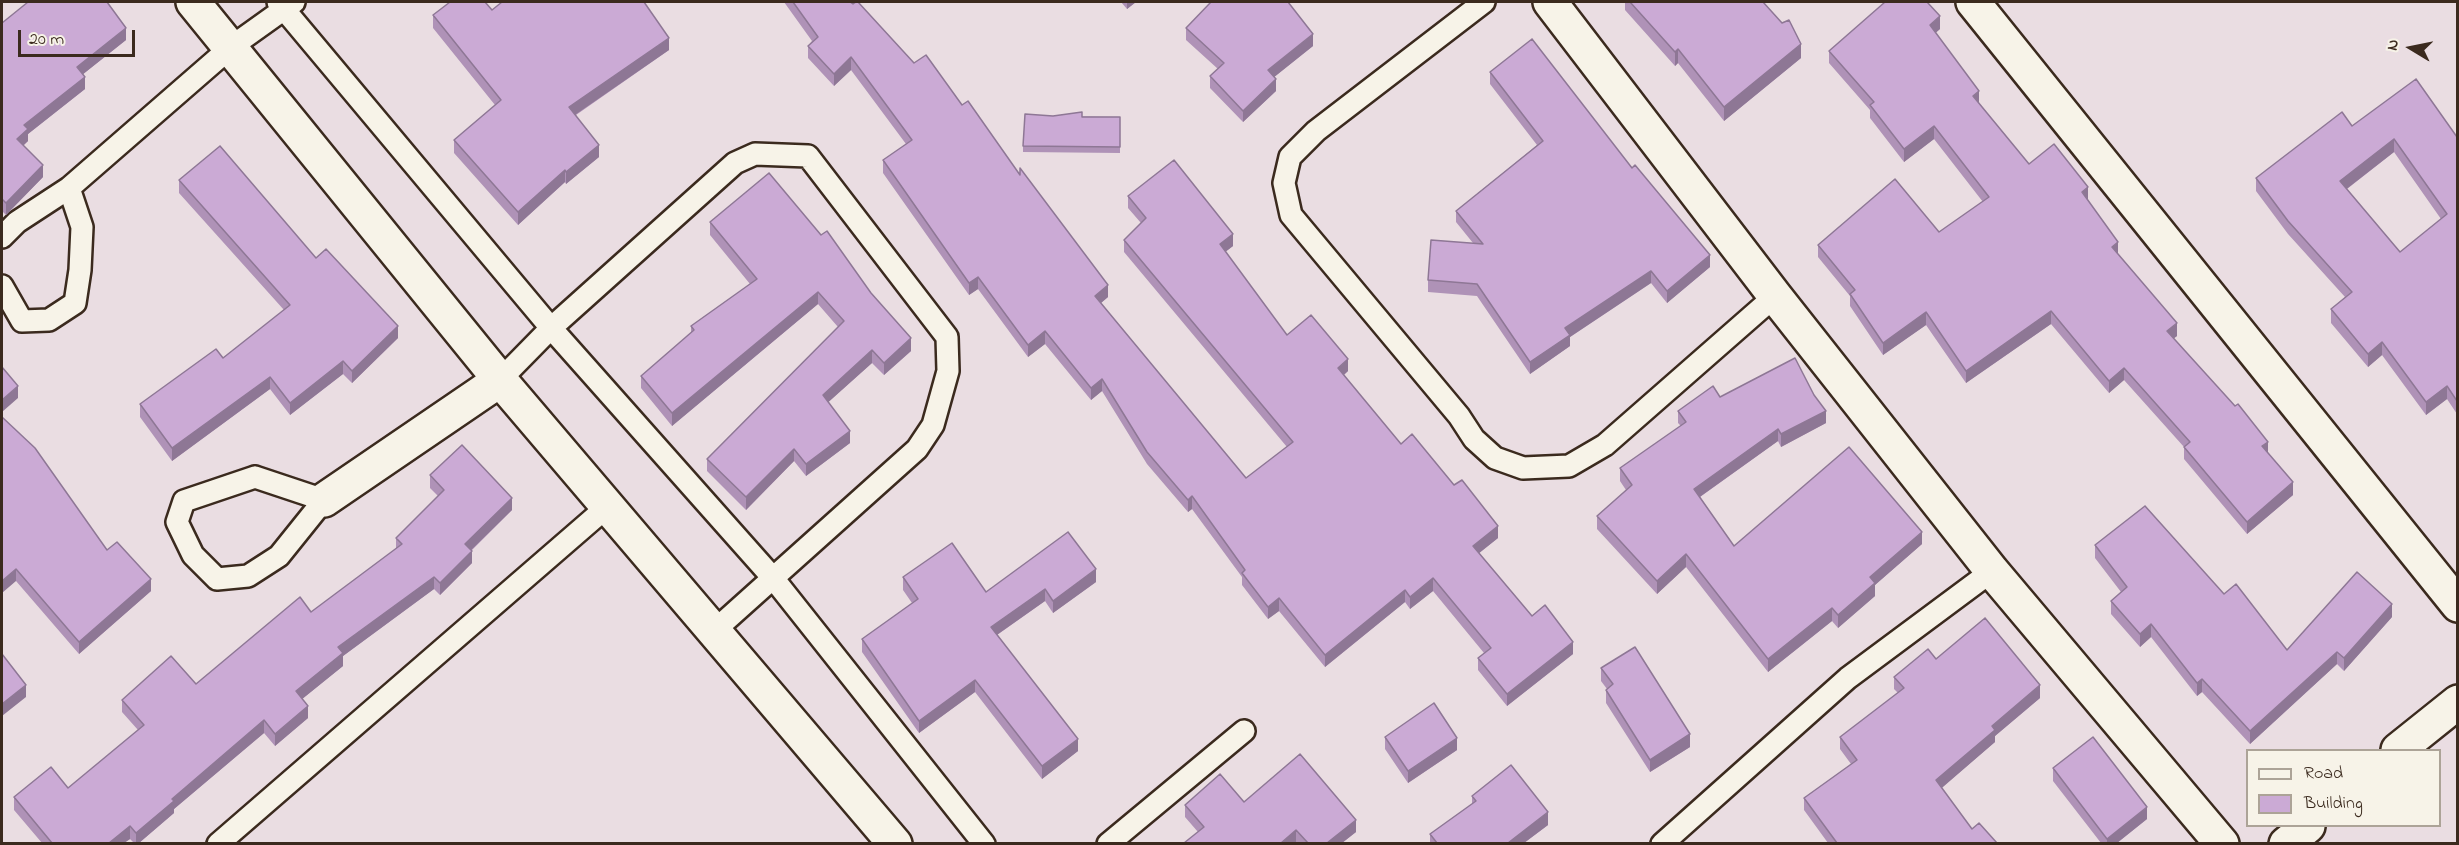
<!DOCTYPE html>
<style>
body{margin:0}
#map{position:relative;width:2459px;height:845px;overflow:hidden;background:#eadde2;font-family:"Indie Flower",sans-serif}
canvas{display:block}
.frame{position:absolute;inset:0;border:3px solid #3b2a1e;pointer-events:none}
.legend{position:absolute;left:2246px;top:749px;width:195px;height:78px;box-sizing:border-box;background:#f7f3e8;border:2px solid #aca397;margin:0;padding:8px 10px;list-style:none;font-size:18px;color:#3b2a1e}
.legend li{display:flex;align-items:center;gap:12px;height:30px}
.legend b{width:30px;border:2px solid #aca397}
.north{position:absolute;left:2381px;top:18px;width:60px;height:60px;-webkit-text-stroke:4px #f7f3e8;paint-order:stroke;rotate:280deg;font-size:16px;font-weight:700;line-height:24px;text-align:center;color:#3b2a1e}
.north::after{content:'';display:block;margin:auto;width:21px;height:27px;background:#3b2a1e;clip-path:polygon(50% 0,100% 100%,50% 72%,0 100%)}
.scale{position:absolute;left:18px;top:30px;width:117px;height:27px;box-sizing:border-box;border:3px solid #3b2a1e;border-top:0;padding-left:8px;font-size:18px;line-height:21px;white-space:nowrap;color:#3b2a1e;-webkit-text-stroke:4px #f7f3e8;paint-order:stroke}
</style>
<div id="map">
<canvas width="2459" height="845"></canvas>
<div class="frame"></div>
<ul class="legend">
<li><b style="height:8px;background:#f7f3e8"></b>Road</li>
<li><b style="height:16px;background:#cbaad5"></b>Building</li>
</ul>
<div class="north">N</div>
<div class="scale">20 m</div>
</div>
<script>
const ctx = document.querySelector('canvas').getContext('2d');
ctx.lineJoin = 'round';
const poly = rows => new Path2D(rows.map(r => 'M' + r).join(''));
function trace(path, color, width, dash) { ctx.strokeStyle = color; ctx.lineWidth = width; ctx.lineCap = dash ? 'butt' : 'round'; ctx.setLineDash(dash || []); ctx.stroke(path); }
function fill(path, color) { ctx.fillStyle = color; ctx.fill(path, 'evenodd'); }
const lane = poly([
 [278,2,551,328,773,578,984,844],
 [1484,2,1316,131,1290,157,1284,183,1291,215,1459,416,1474,439,1495,458,1523,468,1569,466,1605,445,1775,296],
 [2,237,17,222,69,188,231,47,294,2],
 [2,286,22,321,49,320,75,303,80,270,82,227,69,188],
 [500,380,551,328,735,163,755,154,808,156,947,337,948,371,933,425,917,449,715,630],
 [255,477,324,500,279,556,248,576,217,579,193,555,177,522,184,501,255,477],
 [218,844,608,506],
 [1108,844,1244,731],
 [1662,844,1848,678,1992,571]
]);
const street = poly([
 [193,2,500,380,895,844],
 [1550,2,1775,296,1992,571,2222,844],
 [1973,2,2458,605],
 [324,500,500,380],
 [2398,750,2458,702],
 [2286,844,2308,826]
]);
const wall = poly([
 [784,2,850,2,914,63,962,105,1020,175,1108,297,1101,303,1246,478,1287,447,1124,252,1124,240,1141,223,1128,208,1128,196,1233,246,1225,252,1287,335,1348,371,1344,375,1401,444,1498,538,1479,553,1532,616,1573,654,1507,706,1478,670,1478,658,1484,653,1433,591,1410,609,1405,602,1325,667,1279,611,1268,619,1242,585,1242,577,1192,509,1188,512,1147,464,1102,391,1091,400,1045,344,1028,357,978,289,969,295,883,173,883,160,906,144,851,70,834,86,808,58,808,46,812,41],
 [1121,2,1136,2,1127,9],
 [1625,2,1763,2,1801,58,1724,121,1678,63,1675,66,1625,10],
 [492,10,669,50,576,115,599,157,566,184,565,182,518,225,454,153,454,140,495,105,433,28,433,15],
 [2,23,126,40,83,74,85,89,28,134,28,141,23,146,43,177,6,215,2,211],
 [1186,28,1313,46,1274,77,1276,91,1243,122,1210,88,1210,76,1218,69,1186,40],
 [1940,29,1935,33,1979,103,2029,164,2088,200,2118,254,2177,336,2173,338,2268,453,2293,495,2247,534,2184,459,2184,447,2124,380,2109,393,2051,324,1966,383,1926,325,1883,355,1850,306,1850,296,1818,257,1818,245,1939,232,1983,202,1934,139,1904,162,1870,118,1870,110,1829,63,1829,51],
 [1490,72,1632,168,1710,267,1667,303,1651,283,1570,337,1570,346,1530,374,1477,296,1428,292,1428,280,1473,243,1456,222,1456,211,1537,145,1490,84],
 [1053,116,1120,117,1120,153,1023,152,1023,146],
 [2352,126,2457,137,2457,414,2447,399,2426,415,2382,355,2368,367,2331,323,2331,309,2345,297,2288,234,2256,191,2256,178],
 [2394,152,2441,219,2400,252,2347,189],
 [179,180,316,258,398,338,352,383,343,374,290,415,270,389,172,461,140,417,140,404,223,358,284,310,179,193],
 [710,222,911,351,884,375,872,363,828,402,850,443,806,476,794,461,746,510,707,471,707,459,838,327,818,304,672,426,641,388,641,376,691,333,691,326,750,284,710,235],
 [1720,397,1826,423,1781,447,1778,441,1700,497,1734,546,1922,544,1875,585,1875,596,1838,628,1832,621,1768,672,1686,567,1657,594,1597,529,1597,516,1626,490,1620,481,1620,468,1681,426,1678,423,1678,411],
 [2,417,107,550,151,591,79,654,16,581],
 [430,475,512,510,472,550,472,563,440,595,434,589,343,656,343,666,302,699,308,718,275,746,264,733,174,809,174,813,139,843,134,843,130,839,124,843,42,843,14,810,14,797,68,788,138,730,122,712,122,700,196,684,311,612,396,549,396,538,438,496,430,488],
 [2095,545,2224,594,2287,650,2392,617,2344,671,2337,664,2250,744,2202,692,2197,696,2151,637,2140,647,2111,614,2111,601,2121,592,2095,558],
 [903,577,986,592,1096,582,1053,613,1045,601,997,635,1078,751,1042,779,975,692,919,733,862,652,862,639,912,603,903,590],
 [1936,659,2040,698,1995,736,1995,742,1941,788,1972,829,1997,843,1828,843,1804,810,1804,798,1851,764,1840,749,1840,737,1898,693,1894,689,1894,677],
 [1601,668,1690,747,1650,772,1606,703,1606,690,1607,689,1601,681],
 [1385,737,1457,750,1408,783,1385,749],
 [2053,768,2147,819,2117,843,2101,843,2053,781],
 [1472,796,1548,825,1524,843,1430,843,1430,834,1472,804],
 [1244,802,1356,832,1342,843,1297,843,1296,842,1198,832,1185,817,1185,805]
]);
const shadedWall = poly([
 [1127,2,1136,2,1127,9],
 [1940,16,1940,29,1930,38,1930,25],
 [126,28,126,40,77,79,77,67],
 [1313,34,1313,46,1268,82,1268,70],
 [669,38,669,50,569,119,569,107],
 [1801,44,1801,58,1724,121,1724,107],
 [1678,49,1678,63,1675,66,1675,52],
 [851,57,851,70,834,86,834,74],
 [85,77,85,89,28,134,28,141,17,151,17,139,24,125],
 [1276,79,1276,91,1243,122,1243,111],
 [1979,91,1979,103,1973,96],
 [1934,126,1934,139,1904,162,1904,149],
 [2394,139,2394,152,2340,194,2340,181],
 [599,145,599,157,566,184,566,172],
 [43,165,43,177,6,215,6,203],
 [565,170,565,182,518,225,518,212],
 [2088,187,2088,200,2082,192],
 [1233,234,1233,246,1220,256,1220,244],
 [2118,242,2118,254,2112,247],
 [1710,255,1710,267,1667,303,1667,291],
 [1651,271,1651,283,1570,337,1570,346,1530,374,1530,362,1565,328],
 [978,277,978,289,969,295,969,283],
 [1108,285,1108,297,1095,308,1095,296],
 [818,292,818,304,672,426,672,413],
 [2051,311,2051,324,1966,383,1966,371],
 [1926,312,1926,325,1883,355,1883,343],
 [2177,323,2177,336,2167,344,2167,331],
 [398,326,398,338,352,383,352,371],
 [1045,331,1045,344,1028,357,1028,345],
 [911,338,911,351,884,375,884,363],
 [2382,342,2382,355,2368,367,2368,354],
 [872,350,872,363,823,407,823,395],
 [1348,359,1348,371,1338,380,1338,368],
 [343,361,343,374,290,415,290,403],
 [2124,368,2124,380,2109,393,2109,381],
 [270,377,270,389,172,461,172,448],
 [1102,379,1102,391,1091,400,1091,388],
 [18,386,18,398,2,412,2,400],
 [2447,386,2447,399,2426,415,2426,402],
 [1826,411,1826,423,1781,447,1781,434],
 [1778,429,1778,441,1694,501,1694,489],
 [850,431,850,443,806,476,806,464],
 [2268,442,2268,454,2262,446],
 [794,449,794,461,746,510,746,497],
 [2293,482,2293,495,2247,534,2247,522],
 [1192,496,1192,509,1188,512,1188,500],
 [512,498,512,510,465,556,465,544],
 [1498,526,1498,538,1473,558,1473,546],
 [1922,532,1922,544,1875,585,1875,596,1838,628,1838,615,1870,577],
 [472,551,472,563,440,595,440,583],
 [1686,554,1686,567,1657,594,1657,581],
 [16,569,16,581,2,593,2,581],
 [1096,569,1096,582,1053,613,1053,601],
 [434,577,434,589,343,656,343,666,296,704,296,691,338,647],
 [1433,578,1433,591,1410,609,1410,597],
 [151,579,151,591,79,654,79,642],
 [1045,589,1045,601,991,639,991,627],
 [1405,590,1405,602,1325,667,1325,655],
 [1279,598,1279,611,1268,619,1268,607],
 [2392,604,2392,617,2344,671,2344,658],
 [1832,608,1832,621,1768,672,1768,659],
 [2151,624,2151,637,2140,647,2140,634],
 [1573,642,1573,654,1507,706,1507,694],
 [2337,652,2337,664,2250,744,2250,731],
 [2202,679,2202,692,2197,696,2197,683],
 [975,680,975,692,919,733,919,721],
 [26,685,26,697,2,716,2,704],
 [2040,685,2040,698,1995,736,1995,742,1936,793,1936,780,1992,726],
 [308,706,308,718,275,746,275,734],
 [264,720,264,733,174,809,174,813,139,843,136,843,136,833,172,799],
 [1690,734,1690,747,1650,772,1650,760],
 [1457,738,1457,750,1408,783,1408,771],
 [1078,739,1078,751,1042,779,1042,766],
 [2147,807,2147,819,2117,843,2107,843,2107,839],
 [1548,812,1548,825,1524,843,1508,843],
 [1356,820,1356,832,1342,843,1327,843],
 [130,826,130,839,124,843,109,843],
 [1296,830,1296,842,1295,843,1281,843]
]);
const building = poly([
 [28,2,107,2,126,28,77,67,85,77,24,125,28,129,17,139,43,165,6,203,2,199,2,23,28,2],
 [450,2,485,2,492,10,502,2,644,2,669,38,569,107,599,145,566,172,565,170,518,212,454,140,501,100,433,15,450,2],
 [793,2,850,2,853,4,856,2,858,2,914,63,926,55,962,105,968,101,1020,175,1020,168,1108,285,1095,296,1246,478,1293,442,1124,240,1146,218,1128,196,1174,160,1233,234,1220,244,1287,335,1311,315,1348,359,1338,368,1401,444,1412,434,1454,485,1462,480,1498,526,1473,546,1532,616,1545,605,1573,642,1507,694,1478,658,1491,648,1433,578,1410,597,1405,590,1325,655,1279,598,1268,607,1242,573,1245,570,1192,496,1188,500,1147,452,1102,379,1091,388,1045,331,1028,345,978,277,969,283,883,160,912,140,851,57,834,74,808,46,818,37,793,2],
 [1211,2,1288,2,1313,34,1268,70,1276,79,1243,111,1210,76,1224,63,1186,28,1211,2],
 [1630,2,1763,2,1782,23,1789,20,1801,44,1724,107,1678,49,1675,52,1630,2],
 [1885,2,1927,2,1940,16,1930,25,1979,91,1973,96,2029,164,2054,144,2088,187,2082,192,2118,242,2112,247,2177,323,2167,331,2235,406,2238,404,2268,442,2262,446,2293,482,2247,522,2184,447,2190,442,2124,368,2109,381,2051,311,1966,371,1926,312,1883,343,1850,294,1855,290,1818,245,1895,179,1939,232,1989,197,1934,126,1904,149,1870,105,1874,102,1829,51,1885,2],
 [1532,39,1632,168,1635,165,1710,255,1667,291,1651,271,1565,328,1570,335,1530,362,1477,284,1428,280,1431,240,1483,244,1456,211,1543,141,1490,72,1532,39],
 [2416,79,2457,137,2457,401,2447,386,2426,402,2382,342,2368,354,2331,309,2352,292,2288,221,2256,178,2342,112,2352,126,2416,79],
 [2394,139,2447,214,2400,252,2340,181,2394,139],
 [1082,112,1082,117,1120,117,1120,147,1023,146,1025,114,1053,116,1082,112],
 [220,146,316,258,326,249,398,326,352,371,343,361,290,403,270,377,172,448,140,404,216,349,223,358,290,305,179,180,220,146],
 [769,173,821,235,827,231,871,293,911,338,884,363,872,350,823,395,850,431,806,464,794,449,746,497,707,459,844,321,818,292,672,413,641,376,694,330,691,326,757,279,710,222,769,173],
 [1795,358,1814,395,1826,411,1781,434,1778,429,1694,489,1734,546,1849,447,1922,532,1870,577,1875,583,1838,615,1832,608,1768,659,1686,554,1657,581,1597,516,1632,485,1620,468,1686,422,1678,411,1713,386,1720,397,1795,358],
 [2,367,18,386,2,400,2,367],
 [2,417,35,448,107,550,117,542,151,579,79,642,16,569,2,581,2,417],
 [462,445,512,498,465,544,472,551,440,583,434,577,338,647,343,653,296,691,308,706,275,734,264,720,172,799,174,801,136,833,130,826,109,843,52,843,14,797,51,767,68,788,144,725,122,700,171,656,196,684,300,597,311,612,402,544,396,538,444,490,430,475,462,445],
 [2145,506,2224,594,2236,584,2287,650,2357,572,2392,604,2344,658,2337,652,2250,731,2202,679,2197,683,2151,624,2140,634,2111,601,2127,587,2095,545,2145,506],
 [1068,532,1096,569,1053,601,1045,589,991,627,1078,739,1042,766,975,680,919,721,862,639,918,599,903,577,952,543,986,592,1068,532],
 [1985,618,2040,685,1992,726,1995,730,1936,780,1972,829,1979,823,1997,843,1837,843,1804,798,1857,760,1840,737,1904,688,1894,677,1928,649,1936,659,1985,618],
 [1635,647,1690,734,1650,760,1606,690,1613,684,1601,668,1635,647],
 [2,654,26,685,2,704,2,654],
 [1434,703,1457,738,1408,771,1385,737,1434,703],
 [2093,737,2147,807,2107,839,2053,768,2093,737],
 [1300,754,1356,820,1327,843,1308,843,1296,830,1281,843,1184,843,1204,827,1185,805,1220,774,1244,802,1300,754],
 [1511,765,1548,812,1508,843,1437,843,1430,834,1476,801,1472,796,1511,765]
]);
trace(lane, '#3b2a1e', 26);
trace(street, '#3b2a1e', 38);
trace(lane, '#f7f3e8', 21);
trace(street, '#f7f3e8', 33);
fill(wall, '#af92b7');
fill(shadedWall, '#8e7795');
fill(building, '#cbaad5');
trace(building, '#8e7795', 1.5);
</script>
